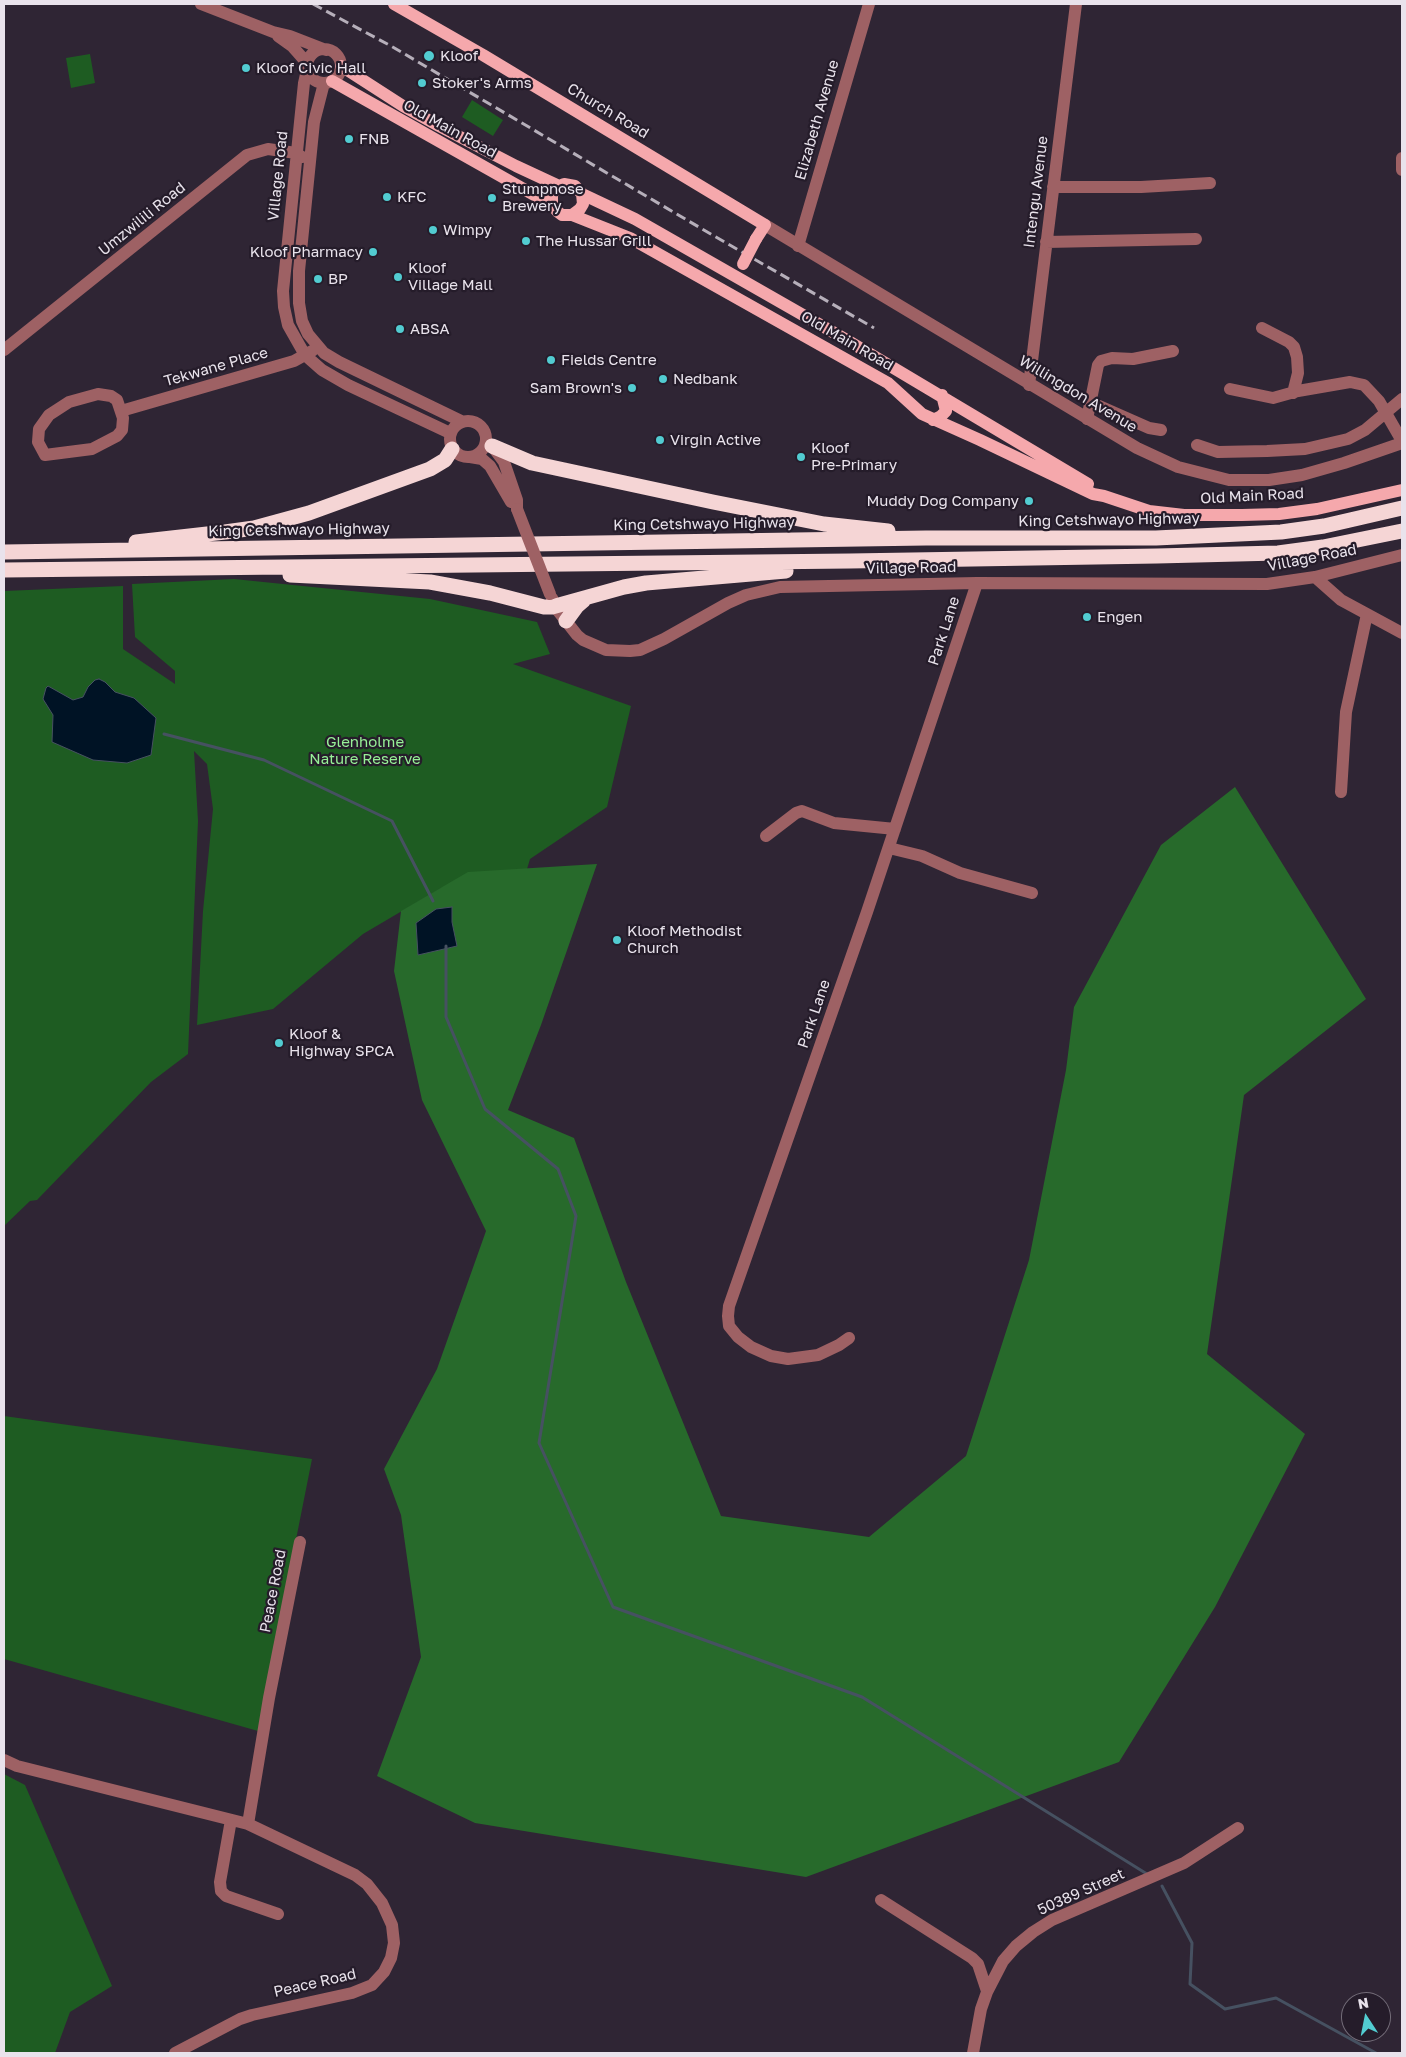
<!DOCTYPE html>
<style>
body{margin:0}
#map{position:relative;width:1406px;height:2057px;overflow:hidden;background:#2f2534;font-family:"Golos Text",sans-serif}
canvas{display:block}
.frame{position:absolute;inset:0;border:5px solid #e9e3ec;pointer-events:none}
.north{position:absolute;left:1341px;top:1992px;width:50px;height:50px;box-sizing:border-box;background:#251c2a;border:1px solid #736c78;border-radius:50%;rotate:349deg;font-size:14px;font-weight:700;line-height:20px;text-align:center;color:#e9e3ec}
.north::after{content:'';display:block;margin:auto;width:18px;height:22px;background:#52ccd1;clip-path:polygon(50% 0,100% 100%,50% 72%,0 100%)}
</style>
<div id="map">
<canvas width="1406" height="2057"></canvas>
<div class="frame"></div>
<div class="north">N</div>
</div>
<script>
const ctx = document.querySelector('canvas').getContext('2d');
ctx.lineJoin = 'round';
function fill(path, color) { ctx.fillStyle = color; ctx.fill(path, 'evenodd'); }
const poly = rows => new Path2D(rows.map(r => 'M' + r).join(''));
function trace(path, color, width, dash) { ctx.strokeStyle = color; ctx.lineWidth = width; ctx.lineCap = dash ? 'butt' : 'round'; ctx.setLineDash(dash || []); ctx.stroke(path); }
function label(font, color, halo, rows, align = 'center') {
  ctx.font = font + ' "Golos Text",sans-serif'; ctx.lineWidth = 4.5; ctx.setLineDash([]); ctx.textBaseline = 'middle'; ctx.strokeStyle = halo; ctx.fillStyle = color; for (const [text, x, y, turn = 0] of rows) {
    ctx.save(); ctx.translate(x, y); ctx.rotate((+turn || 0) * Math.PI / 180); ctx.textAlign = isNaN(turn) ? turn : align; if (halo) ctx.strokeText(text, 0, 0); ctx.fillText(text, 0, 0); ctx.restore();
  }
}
const green = poly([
 [90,54,95,83,71,88,66,58],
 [472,100,503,120,493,136,462,117],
 [234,579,430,599,537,622,550,654,513,664,631,706,607,807,530,859,522,886,441,888,363,934,273,1009,197,1025,203,911,213,809,207,764,194,751,198,821,188,1054,151,1082,37,1200,30,1201,4,1226,4,591,123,586,123,649,175,684,175,671,135,637,132,584],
 [4,1416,312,1459,258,1731,4,1659],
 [4,1774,25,1785,112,1986,70,2012,55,2053,4,2053]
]);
const forest = poly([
 [1235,787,1366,999,1244,1095,1207,1354,1305,1434,1215,1607,1119,1762,806,1877,475,1823,377,1776,421,1657,401,1515,384,1469,437,1369,486,1231,422,1100,394,971,401,911,468,872,597,864,541,1025,508,1110,574,1138,626,1282,721,1516,869,1537,966,1456,1029,1260,1066,1070,1074,1007,1161,845]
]);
const water = poly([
 [99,679,105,682,115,692,134,698,156,718,151,755,127,763,93,760,52,742,53,715,43,699,46,688,48,686,73,700,83,697,88,687,95,680,99,679],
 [452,907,452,922,457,946,418,955,416,923,436,909,452,907]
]);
const stream = poly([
 [164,734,264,760,392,821,433,901],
 [446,946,446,1017,485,1109,558,1169,576,1216,539,1443,613,1607,862,1697,1147,1874],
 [1162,1886,1192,1943,1190,1984,1225,2009,1276,1998,1376,2053]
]);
const minor = poly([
 [201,4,273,32,290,36,326,50],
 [278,36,292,46,307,63],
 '307 66a17 17 0 1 1 34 0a17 17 0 1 1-34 0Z',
 [307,70,304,83,300,122,283,291,284,307,288,325,305,355,322,370,348,385,450,433],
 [324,83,314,122,299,271,299,303,302,321,308,334,324,353,339,362,461,421],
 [1402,158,1402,170],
 [1053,187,1141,187,1210,183],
 [765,225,1137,448,1178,467,1229,480,1269,480,1302,475,1344,463,1402,443],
 [1046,242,1196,239],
 [798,246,869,4],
 [1262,328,1289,342,1294,347,1297,357,1298,373,1293,393],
 [4,350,247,155,268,149,296,153,302,157],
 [1029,385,1076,4],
 [1230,389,1273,398,1298,391,1350,382,1364,385,1379,401,1402,441],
 [98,394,111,396,117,400,123,418,122,430,117,436,92,449,45,455,38,442,39,429,49,415,69,402,98,394],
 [1090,402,1149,428,1161,430],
 [121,411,294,361,312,351],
 [1087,419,1098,365,1101,361,1112,358,1133,359,1173,351],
 '450 439a18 18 0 1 1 36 0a18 18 0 1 1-36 0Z',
 [1197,445,1218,452,1267,451,1305,449,1348,439,1365,430,1402,399],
 [492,446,504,462,517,500,517,509],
 [470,457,482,459,490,466,511,502],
 [1315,577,1341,600,1402,633],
 [552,598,555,607,577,635,583,640,606,650,630,651,640,650,664,639,728,603,746,595,780,587,977,583,1267,584,1315,577,1402,555],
 [1341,792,1346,712,1367,614],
 [766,836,796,813,802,811,834,823,895,829],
 [889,848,922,856,960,873,1032,893],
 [849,1338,839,1345,818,1355,788,1359,771,1356,751,1347,738,1337,729,1326,728,1316,729,1306,867,912,977,583],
 [4,1760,17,1766,248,1824,355,1875,367,1884,382,1903,392,1925,394,1943,391,1958,384,1972,372,1985,352,1993,252,2015,240,2019,175,2053],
 [231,1820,220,1882,221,1891,226,1896,278,1914],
 [248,1824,269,1698,300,1542],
 [881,1900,972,1958,978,1964,987,1991],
 [973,2053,981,2009,987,1992,1003,1961,1016,1946,1033,1932,1052,1920,1184,1863,1238,1828]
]);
const major = poly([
 [394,4,483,55,765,225,756,239],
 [341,66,403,106,439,126,516,166,559,186],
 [332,81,552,205],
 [582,194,635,219,845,339,1088,484],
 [572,215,580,209,583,204,582,194,575,186,564,184,559,186,552,194,552,205,558,212,562,215,572,215,630,238,888,383,922,414,980,440,1093,494,1104,496,1149,511,1184,515,1242,515,1279,514,1317,509,1402,490],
 [933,420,941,416,946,411,942,395]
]);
const highway = poly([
 [492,446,532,463,713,502,824,524,888,531],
 [136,542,225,532,254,528,309,513,430,469,445,460,452,449],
 [4,552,926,538,1156,538,1281,532,1324,526,1402,508],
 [4,570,850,561,1157,556,1278,553,1323,547,1402,531],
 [290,575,430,582,490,593,544,607,552,607,624,587,646,583,786,571],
 [566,621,577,606,584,600]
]);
const rail = poly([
 [313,4,391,46,709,233,874,328]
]);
const minorBridge = poly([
 [517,509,550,594]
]);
const majorBridge = poly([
 [743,264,756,239]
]);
const markers = [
 [429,56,6,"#52ccd1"],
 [246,68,5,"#52ccd1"],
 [422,83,5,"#52ccd1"],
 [349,139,5,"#52ccd1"],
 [387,197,5,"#52ccd1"],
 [492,198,5,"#52ccd1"],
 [433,230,5,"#52ccd1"],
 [526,241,5,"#52ccd1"],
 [373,252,5,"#52ccd1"],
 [398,277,5,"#52ccd1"],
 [318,279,5,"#52ccd1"],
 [400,329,5,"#52ccd1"],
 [551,360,5,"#52ccd1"],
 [663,379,5,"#52ccd1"],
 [632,388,5,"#52ccd1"],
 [660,440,5,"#52ccd1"],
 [801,457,5,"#52ccd1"],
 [1029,501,5,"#52ccd1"],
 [1087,617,5,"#52ccd1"],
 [617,940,5,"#52ccd1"],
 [279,1043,5,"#52ccd1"]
];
const poiNames = [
 ["Kloof",440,56],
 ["Kloof Civic Hall",256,68],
 ["Stoker's Arms",432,83],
 ["FNB",359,139],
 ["Stumpnose",502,189],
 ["Brewery",502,206],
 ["KFC",397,197],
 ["Wimpy",443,230],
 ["The Hussar Grill",536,241],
 ["Kloof Pharmacy",363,252,"right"],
 ["Kloof",408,268],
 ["Village Mall",408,285],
 ["BP",328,279],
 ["ABSA",410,329],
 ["Fields Centre",561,360],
 ["Nedbank",673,379],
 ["Sam Brown's",622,388,"right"],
 ["Virgin Active",670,440],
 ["Kloof",811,448],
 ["Pre-Primary",811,465],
 ["Muddy Dog Company",1019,501,"right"],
 ["Engen",1097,617],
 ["Kloof Methodist",627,931],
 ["Church",627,948],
 ["Kloof &",289,1034],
 ["Highway SPCA",289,1051]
];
const streetNames = [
 ["Church Road",608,111,31],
 ["Elizabeth Avenue",817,120,-74],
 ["Old Main Road",450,129,29],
 ["Village Road",278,176,-84],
 ["Intengu Avenue",1036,192,-83],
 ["Umzwilili Road",142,219,-39],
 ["Old Main Road",847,341,30],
 ["Tekwane Place",216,367,-16],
 ["Willingdon Avenue",1078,394,31],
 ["Old Main Road",1252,496,-3],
 ["King Cetshwayo Highway",1109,520,-1],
 ["King Cetshwayo Highway",704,524,-1],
 ["King Cetshwayo Highway",299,530,-1],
 ["Village Road",1312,558,-11],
 ["Village Road",911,568,-1],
 ["Park Lane",944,631,-72],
 ["Park Lane",814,1014,-71],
 ["Peace Road",273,1591,-79],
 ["50389 Street",1081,1892,-24],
 ["Peace Road",315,1983,-13]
];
const parkNames = [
 ["Glenholme",365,742],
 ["Nature Reserve",365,759]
];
fill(green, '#1e5c22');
fill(forest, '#276a2b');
fill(water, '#001325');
trace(water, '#465161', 1);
trace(stream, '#465161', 3);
trace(minor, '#9e6164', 12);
trace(major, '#f5a8ac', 12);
trace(highway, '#f5d5d5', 15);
trace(rail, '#b6afba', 3, [10, 5]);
trace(minorBridge, '#9e6164', 12);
trace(majorBridge, '#f5a8ac', 12);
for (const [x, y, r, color] of markers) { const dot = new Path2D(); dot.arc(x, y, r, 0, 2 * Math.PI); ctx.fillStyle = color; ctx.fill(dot); trace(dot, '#251c2a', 2); }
label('15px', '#e9e3ec', '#251c2a', poiNames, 'left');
label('15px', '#e9e3ec', '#251c2a', streetNames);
label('15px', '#97f097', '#251c2a', parkNames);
</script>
